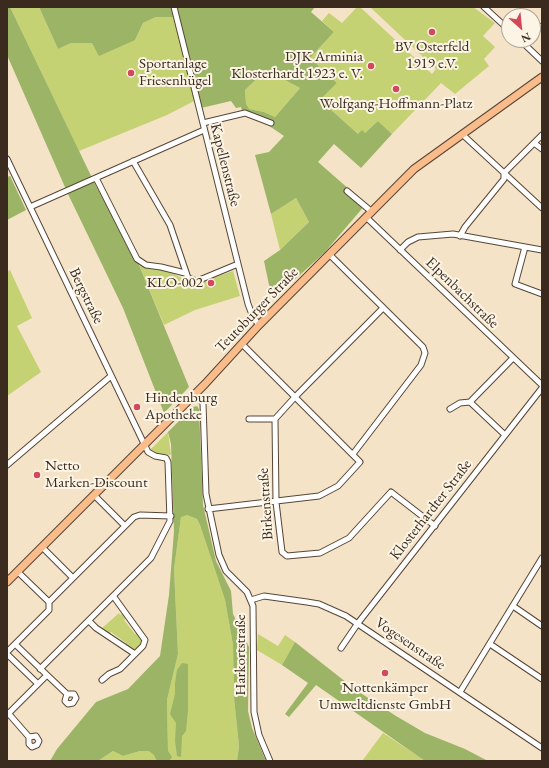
<!DOCTYPE html>
<meta charset="utf-8">
<style>
body{margin:0}
#map{position:relative;width:549px;height:768px;overflow:hidden;background:#f4e3c7;font-family:"EB Garamond",serif}
canvas{display:block}
.frame{position:absolute;inset:0;border:8px solid #3b2a1e;pointer-events:none}
.north{position:absolute;left:501px;top:8px;width:40px;height:40px;box-sizing:border-box;background:#fcf5e5;border:1px solid #afa495;border-radius:50%;rotate:153deg;font-size:11px;font-weight:700;line-height:16px;text-align:center;color:#3b2a1e}
.north::after{content:'';display:block;margin:auto;width:14px;height:18px;background:#d1495b;clip-path:polygon(50% 0,100% 100%,50% 72%,0 100%)}
</style>
<div id="map">
<canvas width="549" height="768"></canvas>
<div class="frame"></div>
<div class="north">N</div>
</div>
<script>
const ctx = document.querySelector('canvas').getContext('2d');
ctx.lineJoin = 'round';
function fill(path, color) { ctx.fillStyle = color; ctx.fill(path, 'evenodd'); }
const poly = rows => new Path2D(rows.map(r => 'M' + r).join(''));
function trace(path, color, width, dash) { ctx.strokeStyle = color; ctx.lineWidth = width; ctx.lineCap = dash ? 'butt' : 'round'; ctx.setLineDash(dash || []); ctx.stroke(path); }
function label(font, color, halo, rows, align = 'center') {
  ctx.font = font + ' "EB Garamond",serif'; ctx.lineWidth = 4; ctx.setLineDash([]); ctx.textBaseline = 'middle'; ctx.strokeStyle = halo; ctx.fillStyle = color; for (const [text, x, y, turn = 0] of rows) {
    ctx.save(); ctx.translate(x, y); ctx.rotate((+turn || 0) * Math.PI / 180); ctx.textAlign = isNaN(turn) ? turn : align; if (halo) ctx.strokeText(text, 0, 0); ctx.fillText(text, 0, 0); ctx.restore();
  }
}
const green = poly([
 [10,7,39,7,58,49,71,43,135,40,143,23,156,17,175,17,196,100,167,115,79,151],
 [357,7,360,7,432,74,436,69,370,7,473,7,495,23,483,36,495,47,484,59,489,66,455,94,441,83,392,134,378,121,365,133,358,134,320,100,337,83,310,58,334,32,322,21,329,13,342,23],
 [266,70,300,88,275,117,264,112,248,109,246,104,245,90],
 [296,198,309,222,280,250,271,214],
 [139,265,164,269,194,284,233,271,240,296,195,310,164,325],
 [10,270,32,318,17,326,41,372,7,396,7,272],
 [168,432,171,455,155,453,149,451],
 [187,515,197,519,200,525,225,600,233,645,234,698,239,746,237,761,98,761,113,751,123,756,140,751,168,751,167,700,178,654,174,569,181,516],
 [119,613,120,615,123,613,126,617,124,620,135,634,138,632,142,640,141,645,136,649,132,650,125,646,126,643,111,632,109,634,101,629],
 [258,634,278,646,285,635,295,642,282,665,257,650],
 [383,733,418,756,425,761,362,761]
]);
const forest = poly([
 [7,7,10,7,94,182,139,265,189,387,164,413,123,308,68,194,7,55],
 [39,7,315,7,311,12,334,32,310,58,337,83,320,100,358,134,362,130,365,133,378,121,392,134,361,168,334,144,318,162,366,204,325,252,279,294,269,285,264,261,280,250,309,222,296,198,271,214,255,155,269,152,284,136,262,121,243,115,241,107,236,108,231,101,201,108,175,17,156,17,143,23,135,40,99,56,92,43,71,43,58,49],
 [266,70,300,88,275,117,264,112,249,109,246,104,245,90],
 [10,176,26,210,7,220,7,177],
 [197,406,199,409,203,505,216,561,231,591,233,614,249,647,248,711,252,728,266,761,237,761,239,746,234,698,233,645,225,600,200,525,197,519,187,515,181,517,174,569,178,654,167,700,168,751,172,757,169,761,157,761,154,755,149,751,140,751,123,756,113,751,98,761,76,760,50,761,57,749,96,702,128,689,160,656,169,595,174,531,171,444,168,432,193,407],
 [295,642,356,690,396,716,425,733,465,749,488,761,425,761,316,685,289,717,285,714,308,683,282,665],
 [182,663,188,664,188,710,186,731,182,736,181,757,177,756,175,741,176,723,170,714,175,694,175,683,177,670]
]);
const minor = poly([
 [174,7,248,304,253,317,259,325],
 [484,7,509,30],
 [533,33,542,26],
 [520,40,542,61],
 [203,123,245,113,271,123],
 [462,134,542,208],
 [534,143,542,149],
 [7,159,148,452,155,456,166,458,168,462,170,521,151,558,40,669],
 [133,161,170,225,188,278,197,281,238,264],
 [96,178,137,259,146,265,161,267,185,273],
 [347,191,372,212],
 [30,207,204,130],
 [367,218,542,385],
 [460,236,465,227,504,179,504,173,542,135],
 [525,247,515,284,542,294],
 [400,250,408,242,418,237,453,234,542,250],
 [330,255,423,347,425,353,421,365,353,454],
 [383,308,295,397,275,419,276,502,282,552,287,556,320,553,349,538,391,492,435,526],
 [195,394,203,403,206,494,219,555,226,571,247,592,253,606,254,712,259,735,270,761],
 [470,402,513,358],
 [450,409,460,403,470,402,505,435],
 [249,419,275,419],
 [7,465,111,376],
 [94,495,125,526],
 [208,509,319,496,338,486,360,462,242,344],
 [42,547,73,578],
 [18,572,49,602],
 [251,600,264,596,307,602,319,604,346,616,542,748],
 [513,606,542,626],
 [89,621,96,628,135,654],
 [15,644,47,675],
 [490,644,542,679],
 [341,648,358,623,542,388],
 [7,652,49,610,49,602,134,517,140,515,171,516],
 [7,654,38,684,47,675,67,694,74,694,76,698,73,703,68,704,65,701,67,694],
 [102,680,109,674,120,669,143,646,145,640,114,597],
 [460,692,542,558],
 [8,713,29,737,29,744,32,747,37,745,39,741,36,736,29,737],
 [7,715,38,684]
]);
const major = poly([
 [7,582,205,384,259,325,414,169,542,77]
]);
const markers = [
 [432,32,4,"#d1495b"],
 [371,66,4,"#d1495b"],
 [131,73,4,"#d1495b"],
 [396,89,4,"#d1495b"],
 [211,283,4,"#d1495b"],
 [137,407,4,"#d1495b"],
 [37,475,4,"#d1495b"],
 [385,673,4,"#d1495b"]
];
const poiNames = [
 ["BV Osterfeld",432,47],
 ["1919 e.V.",432,64],
 ["DJK Arminia",363,57,"right"],
 ["Klosterhardt 1923 e. V.",363,74,"right"],
 ["Sportanlage",139,64,"left"],
 ["Friesenhügel",139,81,"left"],
 ["Wolfgang-Hoffmann-Platz",396,104],
 ["KLO-002",203,283,"right"],
 ["Hindenburg",145,398,"left"],
 ["Apotheke",145,415,"left"],
 ["Netto",45,466,"left"],
 ["Marken-Discount",45,483,"left"],
 ["Nottenkämper",385,688],
 ["Umweltdienste GmbH",385,705]
];
const streetNames = [
 ["Kapellenstraße",225,165,76],
 ["Elpenbachstraße",462,293,44],
 ["Bergstraße",86,296,64],
 ["Teutoburger Straße",257,310,-46],
 ["Birkenstraße",266,504,-94],
 ["Klosterhardter Straße",431,510,-52],
 ["Vogesenstraße",410,644,34],
 ["Harkortstraße",241,655,-90]
];
fill(green, '#c4d274');
fill(forest, '#9bb466');
trace(minor, '#574637', 7);
trace(major, '#574637', 9);
trace(minor, '#fff', 5);
trace(major, '#f9bc8a', 7);
for (const [x, y, r, color] of markers) { const dot = new Path2D(); dot.arc(x, y, r, 0, 2 * Math.PI); ctx.fillStyle = color; ctx.fill(dot); trace(dot, '#fcf5e5', 1.5); }
label('15px', '#3b2a1e', '#fcf5e5', poiNames);
label('15px', '#3b2a1e', '#fcf5e5', streetNames);
</script>
